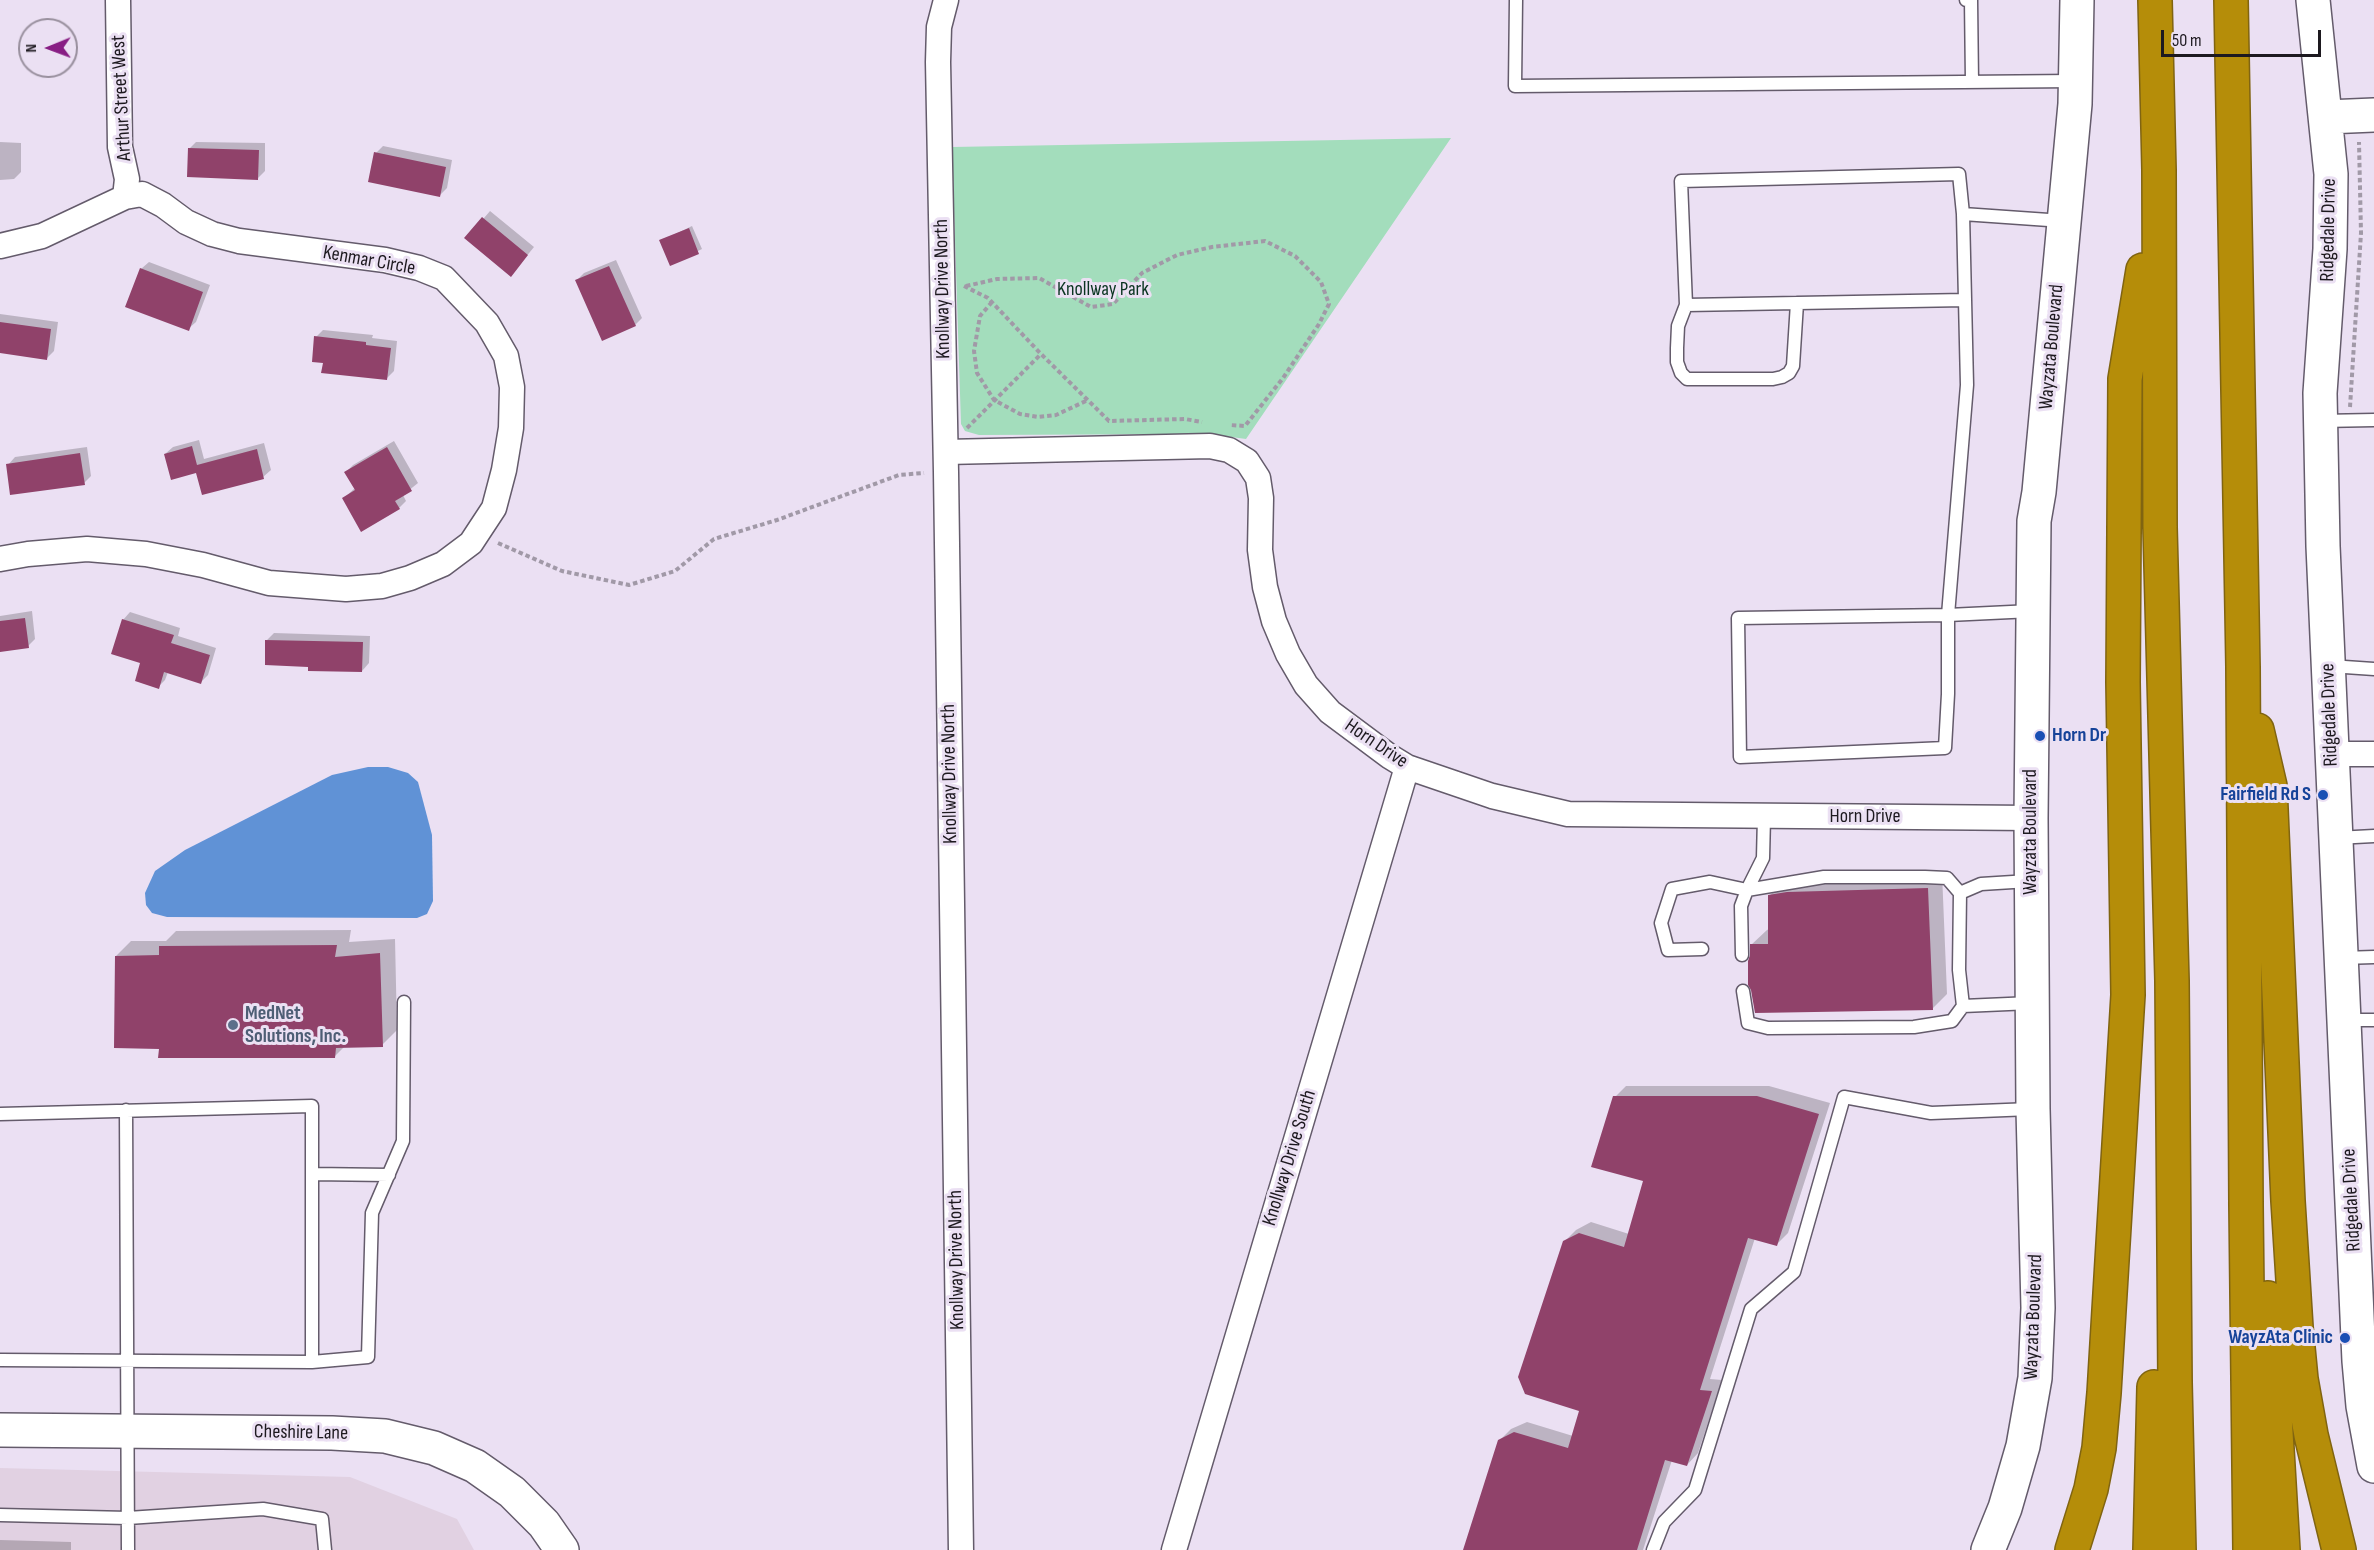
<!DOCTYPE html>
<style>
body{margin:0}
#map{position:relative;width:2374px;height:1550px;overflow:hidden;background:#ebe0f3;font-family:"Sofia Sans Condensed",sans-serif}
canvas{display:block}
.north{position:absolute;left:18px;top:18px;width:60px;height:60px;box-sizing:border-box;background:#ebe0f3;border:2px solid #99909e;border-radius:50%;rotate:269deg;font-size:16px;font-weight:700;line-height:24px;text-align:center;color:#1d191f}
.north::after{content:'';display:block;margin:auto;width:21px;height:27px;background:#881e84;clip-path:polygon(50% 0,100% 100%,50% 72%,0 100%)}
.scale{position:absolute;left:2161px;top:30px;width:160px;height:27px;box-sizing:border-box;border:3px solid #1d191f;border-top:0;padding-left:8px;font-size:18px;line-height:21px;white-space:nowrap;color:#1d191f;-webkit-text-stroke:4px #ebe0f3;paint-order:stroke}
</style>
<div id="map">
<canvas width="2374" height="1550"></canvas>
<div class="north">N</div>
<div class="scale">50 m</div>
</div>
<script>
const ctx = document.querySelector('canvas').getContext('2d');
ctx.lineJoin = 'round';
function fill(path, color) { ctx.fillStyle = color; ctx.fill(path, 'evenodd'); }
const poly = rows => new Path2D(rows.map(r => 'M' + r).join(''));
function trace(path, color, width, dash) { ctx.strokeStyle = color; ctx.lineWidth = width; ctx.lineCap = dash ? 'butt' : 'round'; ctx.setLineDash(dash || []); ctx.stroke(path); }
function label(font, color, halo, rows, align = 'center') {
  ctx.font = font + ' "Sofia Sans Condensed",sans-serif'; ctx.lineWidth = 6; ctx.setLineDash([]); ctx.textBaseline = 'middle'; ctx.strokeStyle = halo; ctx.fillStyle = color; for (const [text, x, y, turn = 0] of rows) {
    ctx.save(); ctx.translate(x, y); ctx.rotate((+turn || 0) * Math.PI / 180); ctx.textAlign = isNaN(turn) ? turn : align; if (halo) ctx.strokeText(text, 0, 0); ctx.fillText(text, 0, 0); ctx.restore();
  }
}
const industrial = poly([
 [0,1468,350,1477,457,1519,474,1550,0,1550]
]);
const green = poly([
 [1451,138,1246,439,1210,434,979,435,965,431,961,424,952,147]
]);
const water = poly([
 [368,767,388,767,408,773,418,782,432,835,433,901,427,914,417,918,167,917,152,913,146,905,145,893,155,871,185,850,332,775]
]);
const shadow = poly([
 [0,142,21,143,21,172,14,179,0,180],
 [196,142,265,143,265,171,258,178,189,149],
 [383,146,452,160,447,188,440,195,376,153],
 [490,211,534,247,517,268,467,238],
 [692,226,702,249,671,264,661,241],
 [616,260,642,318,635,325,577,280,584,273],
 [149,262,210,285,196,322,188,329,141,269],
 [0,314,58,322,54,351,47,358,0,351],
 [323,330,373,335,372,338,397,341,394,371,387,378,324,362,316,337],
 [199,440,204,459,264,443,271,470,263,477,197,471,165,454,173,447],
 [394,441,418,483,403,495,406,501,399,508,344,498,355,488,346,472,353,465],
 [87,447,91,476,84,483,8,465,15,457],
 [32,611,35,639,28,646,0,650,0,616],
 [130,612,180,628,178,636,216,648,208,675,201,682,168,672,165,680,158,687,142,662,123,620],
 [274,633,370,636,369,663,362,671,310,665,267,640],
 [1942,873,1947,994,1932,1009,1751,945,1767,930,1769,929,1770,895,1785,880],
 [351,930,349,942,395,939,397,1030,382,1045,345,1046,334,1057,160,1047,116,956,131,941,166,941,176,931],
 [1626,1086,1769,1086,1830,1103,1788,1233,1777,1244,1755,1238,1710,1379,1722,1380,1698,1453,1687,1465,1672,1460,1643,1550,1465,1550,1500,1440,1511,1429,1527,1422,1573,1436,1581,1410,1564,1242,1576,1230,1591,1222,1629,1234,1645,1180,1615,1097],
 [0,1540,71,1542,71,1550,0,1550]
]);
const building = poly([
 [188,148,259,150,258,180,187,177],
 [374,152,446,167,440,197,368,182],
 [482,217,528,255,511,277,464,238],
 [689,228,699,254,670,266,659,240],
 [609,266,636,326,602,341,575,280],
 [140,268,203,292,189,331,125,307],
 [0,322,51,329,47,360,0,353],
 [314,336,366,342,366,345,391,348,387,380,321,373,323,363,312,362],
 [192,446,197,465,257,449,264,479,202,495,196,473,171,480,164,454],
 [387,447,412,491,395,501,400,509,361,532,342,498,355,490,344,472],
 [80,453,85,485,10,495,6,464],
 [25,618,29,648,0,652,0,621],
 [122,619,174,635,171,643,210,655,201,684,164,672,159,689,135,681,140,663,111,654],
 [265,640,363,642,362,672,308,671,308,667,265,665],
 [1928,888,1933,1010,1755,1013,1751,990,1748,985,1748,961,1750,955,1750,944,1768,944,1768,895,1787,892],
 [337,945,335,957,380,953,383,1047,336,1048,335,1058,158,1058,159,1049,114,1048,115,956,159,955,159,946],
 [1613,1096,1757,1096,1819,1114,1777,1246,1748,1238,1700,1390,1712,1391,1687,1466,1665,1460,1637,1550,1463,1550,1498,1440,1514,1432,1568,1448,1579,1411,1525,1394,1518,1377,1563,1241,1579,1233,1624,1247,1643,1181,1591,1167]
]);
const path = poly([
 [964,286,988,298,1041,354,1109,421,1185,419,1202,422],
 [966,286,997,279,1039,278,1091,307,1113,304,1142,273,1177,255,1212,247,1265,241,1295,256,1321,282,1329,304,1319,324,1283,378,1245,426,1230,425],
 [992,302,980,316,974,351,977,373,994,400,1020,414,1038,417,1056,415,1088,400],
 [2350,407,2361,233,2359,142],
 [967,428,1041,354],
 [498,543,562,571,629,585,675,571,714,539,777,520,899,475,924,473]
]);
const lane = poly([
 [1516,0,1515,86,2074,81],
 [1966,0,1971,0,1972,82],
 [1963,214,1959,174,1681,181,1686,305,1965,300],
 [1686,305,1678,326,1677,348,1677,362,1681,373,1687,379,1773,379,1782,377,1789,373,1793,366,1797,303],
 [2321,421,2374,420],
 [2032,611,1948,615,1967,385,1963,214,2063,221],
 [1948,615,1948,694,1945,748,1740,757,1738,618,1948,615],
 [2330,666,2374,669],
 [2336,838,2374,836],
 [2029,881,1981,884,1960,893,1959,970,1963,1006,2031,1003],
 [1702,949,1668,950,1661,923,1672,889,1710,882,1747,890,1824,877,1925,877,1947,878,1960,893],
 [1742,955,1741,906,1747,890,1763,858,1764,817],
 [2342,958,2374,957],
 [1743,991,1748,1023,1768,1028,1914,1027,1952,1021,1963,1006],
 [2345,1020,2374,1020],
 [126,1110,128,1550],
 [0,1114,312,1106,312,1362,0,1360],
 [312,1174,389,1175],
 [312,1362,368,1357,372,1213,403,1141,404,1002],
 [0,1515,128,1518,263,1509,322,1519,325,1550],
 [1653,1550,1664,1522,1695,1490,1751,1309,1794,1272,1844,1097,1931,1113,2031,1109]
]);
const street = poly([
 [118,0,120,147,127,179,125,197],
 [946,0,939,27,938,62,946,472,961,1550],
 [0,246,42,236,125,197,142,194,163,205,186,222,212,234,239,241,385,260,419,268,444,278,487,323,506,356,512,387,511,428,504,470,494,508,471,543,443,564,410,578,382,586,346,589,269,583,203,565,146,554,87,549,28,554,0,559],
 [946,452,1210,446,1229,450,1247,461,1258,478,1261,498,1260,550,1265,587,1274,621,1288,654,1306,685,1330,712,1389,756,1407,767,1492,796,1568,814,2031,818],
 [2332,754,2374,754],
 [1174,1550,1407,767]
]);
const secondary = poly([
 [2313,0,2331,174,2330,249,2320,393,2323,546,2359,1361,2363,1406,2374,1466],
 [2327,117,2374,115],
 [0,1430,332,1433,385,1436,434,1448,475,1466,512,1492,544,1524,562,1550],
 [1988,1550,2005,1508,2023,1446,2035,1378,2038,1308,2033,1109,2031,818,2034,521,2039,492,2075,104,2077,0]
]);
const highway = poly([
 [2155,0,2159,170,2160,527,2172,981,2175,1382,2179,1550],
 [2231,0,2243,667,2246,1205,2250,1550],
 [2257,730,2270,786,2288,1201,2296,1327,2301,1379,2311,1435,2339,1550],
 [2268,1298,2283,1550],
 [2072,1550,2091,1489,2099,1448,2104,1393,2128,995,2123,682,2125,379,2143,270],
 [2150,1550,2154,1387]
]);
const markers = [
 [2040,736,6,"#1a4fb4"],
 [2323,795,6,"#1a4fb4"],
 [233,1025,6,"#5c6f8a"],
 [2345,1338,6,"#1a4fb4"]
];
const streetNames = [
 ["Arthur Street West",122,98,-93],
 ["Ridgedale Drive",2329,230,-89],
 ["Kenmar Circle",369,261,10],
 ["Knollway Drive North",943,289,-91],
 ["Wayzata Boulevard",2052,347,-85],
 ["Ridgedale Drive",2330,715,-92],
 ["Horn Drive",1376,744,34],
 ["Knollway Drive North",950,774,-91],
 ["Horn Drive",1865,817],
 ["Wayzata Boulevard",2031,832,-90],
 ["Knollway Drive South",1290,1158,-73],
 ["Ridgedale Drive",2352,1200,-93],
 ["Knollway Drive North",957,1260,-91],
 ["Wayzata Boulevard",2034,1317,-88],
 ["Cheshire Lane",301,1433,1]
];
const parkNames = [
 ["Knollway Park",1103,290]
];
const transitNames = [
 ["Horn Dr",2052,736,"left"],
 ["Fairfield Rd S",2311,795],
 ["WayzAta Clinic",2333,1338]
];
const serviceNames = [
 ["MedNet",245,1014],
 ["Solutions, Inc.",245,1037]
];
fill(industrial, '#e1d1e2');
fill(green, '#a3ddbc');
fill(water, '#6092d6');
fill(shadow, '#0003');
fill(building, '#90426a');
trace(lane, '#645b6b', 15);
trace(street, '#645b6b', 27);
trace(secondary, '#645b6b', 36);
trace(highway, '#806411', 36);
trace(path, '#a199a7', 4, [4.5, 3]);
trace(lane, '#fff', 12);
trace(street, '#fff', 24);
trace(secondary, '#fff', 33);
trace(highway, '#b58d09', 33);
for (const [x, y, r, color] of markers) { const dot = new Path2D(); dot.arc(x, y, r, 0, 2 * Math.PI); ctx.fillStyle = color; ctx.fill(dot); trace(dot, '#ebe0f3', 2); }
label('20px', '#1d191f', '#ebe0f3', streetNames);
label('20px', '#093420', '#ebe0f3', parkNames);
label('bold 20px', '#164399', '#ebe0f3', transitNames, 'right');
label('bold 20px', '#4e5e75', '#ebe0f3', serviceNames, 'left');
</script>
